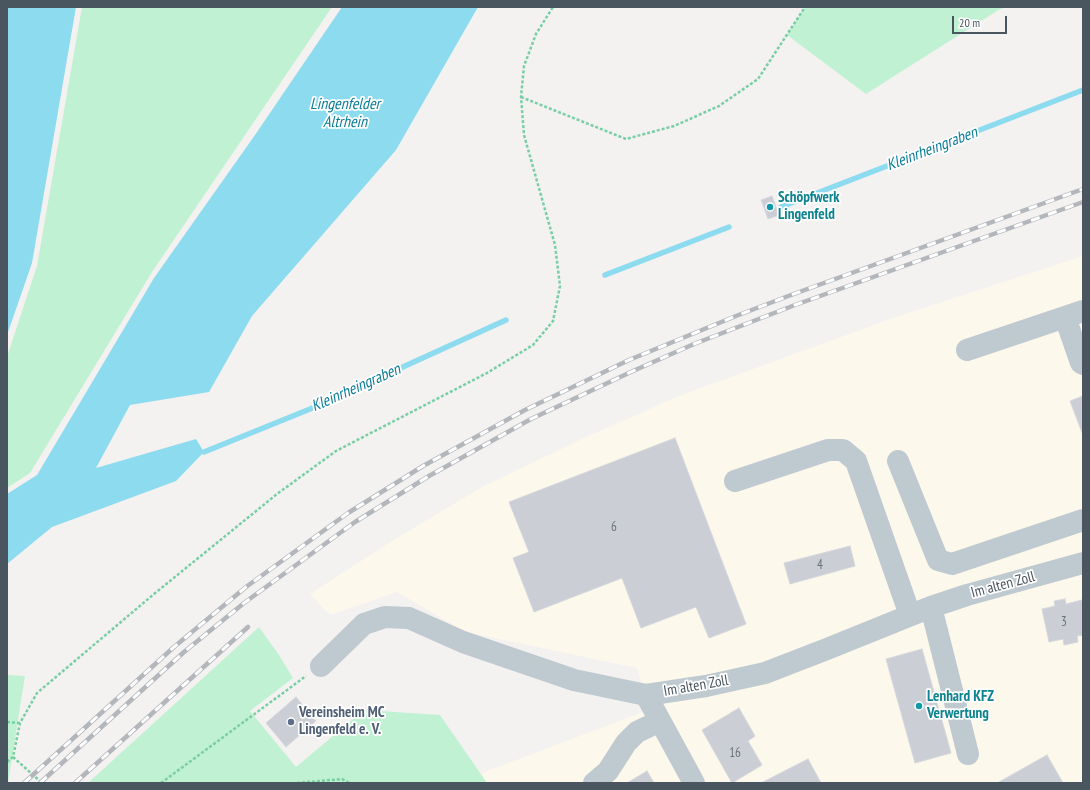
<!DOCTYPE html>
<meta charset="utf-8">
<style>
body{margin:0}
#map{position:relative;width:1090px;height:790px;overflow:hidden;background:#f4f1f1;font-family:"PT Sans Narrow",sans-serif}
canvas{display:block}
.frame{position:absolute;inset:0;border:8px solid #49555f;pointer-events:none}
.scale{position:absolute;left:952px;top:16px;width:55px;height:18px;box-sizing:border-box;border:2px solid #49555f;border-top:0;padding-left:5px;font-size:12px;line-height:14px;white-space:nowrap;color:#49555f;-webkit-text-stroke:3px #fff;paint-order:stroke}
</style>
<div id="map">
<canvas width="1090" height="790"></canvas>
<div class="frame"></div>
<div class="scale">20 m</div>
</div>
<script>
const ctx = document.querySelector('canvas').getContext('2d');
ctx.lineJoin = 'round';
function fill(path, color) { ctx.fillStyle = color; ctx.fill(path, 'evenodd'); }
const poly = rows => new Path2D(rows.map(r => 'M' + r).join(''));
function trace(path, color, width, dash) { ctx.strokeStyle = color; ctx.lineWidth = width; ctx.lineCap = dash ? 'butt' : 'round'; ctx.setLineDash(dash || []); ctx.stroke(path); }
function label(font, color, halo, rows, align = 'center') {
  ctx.font = font + ' "PT Sans Narrow",sans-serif'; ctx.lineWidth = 3.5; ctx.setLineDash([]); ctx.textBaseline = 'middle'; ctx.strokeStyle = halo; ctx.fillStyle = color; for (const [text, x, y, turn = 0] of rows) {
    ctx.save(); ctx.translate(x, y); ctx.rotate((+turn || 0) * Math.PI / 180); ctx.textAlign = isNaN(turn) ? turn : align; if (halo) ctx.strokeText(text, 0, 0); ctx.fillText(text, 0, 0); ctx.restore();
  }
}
const commercial = poly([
 [1083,256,1083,783,487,783,480,774,653,708,646,695,637,668,466,632,397,592,330,615,310,594,392,541,484,486,582,439,679,396,893,318]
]);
const green = poly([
 [82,7,332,7,152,272,30,473,7,488,7,357,37,266],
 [805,7,1008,7,1000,9,866,94,787,35],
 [259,627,279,655,293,678,250,711,296,767,364,710,440,715,487,783,88,783],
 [7,675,25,676,8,783,7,783]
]);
const water = poly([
 [7,7,76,7,32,263,7,335],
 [342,7,478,7,396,150,252,316,209,392,130,405,96,468,196,439,204,452,176,481,52,527,7,564,7,494,37,475,154,278,255,135]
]);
const stream = poly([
 [781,207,1083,90],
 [605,275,729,227],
 [204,452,315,407,506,320]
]);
const building = poly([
 [772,196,779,215,768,219,761,200,772,196],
 [1083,396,1083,435,1070,401,1083,396],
 [675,438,746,624,709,638,696,607,641,628,622,578,534,612,513,558,529,552,509,502,675,438],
 [850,546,855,566,790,584,784,563,850,546],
 [1065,599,1066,604,1082,600,1083,606,1083,635,1077,636,1078,642,1064,645,1063,639,1049,642,1042,609,1055,606,1054,601,1065,599],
 [922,649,951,753,915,763,886,659,922,649],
 [296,697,316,721,286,747,266,723,296,697],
 [739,708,755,736,748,741,762,765,732,783,702,730,739,708],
 [1047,755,1063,783,999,783,999,782,1047,755],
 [808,759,821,783,761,783,808,759],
 [647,771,654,783,627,783,647,771]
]);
const path = poly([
 [521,97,626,139,674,126,719,106,758,79,805,7],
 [7,722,20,723],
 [13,757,42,783],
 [7,762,13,757,20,723,37,693,154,594,277,494,336,451,487,373,533,345,553,321,560,286,555,245,524,135,521,97,524,66,536,34,553,7],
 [161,783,306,676],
 [297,783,342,779,349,783]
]);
const minor = poly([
 [1065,317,1081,363,1083,364],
 [967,350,1083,311],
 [898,461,938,560,952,564,1083,520],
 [735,481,828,450,843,450,856,461,910,615],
 [931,607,968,754],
 [321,666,364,624,385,617,409,618,463,642,574,680,646,695,706,686,765,673,827,649,931,607,967,595,1083,563],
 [646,695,694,783],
 [594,783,608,771,626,743,637,732,660,721]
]);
const rail = poly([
 [24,783,174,647,246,587,348,513,423,466,525,410,629,360,736,316,791,295,1083,189],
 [40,783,184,652,244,603,355,522,429,476,531,419,633,371,694,344,795,305,1083,202],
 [75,783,248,627]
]);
const markers = [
 [770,207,4,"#0f9aa8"],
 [919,706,4,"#0f9aa8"],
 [291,722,4,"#5c6f8a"]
];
const numberNames = [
 ["6",614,527],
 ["4",820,565],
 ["3",1064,622],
 ["16",735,753]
];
const cultureNames = [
 ["Schöpfwerk",778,198],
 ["Lingenfeld",778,215],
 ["Lenhard KFZ",927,697],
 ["Verwertung",927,714]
];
const streetNames = [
 ["Im alten Zoll",1003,585,-15],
 ["Im alten Zoll",696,686,-10]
];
const serviceNames = [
 ["Vereinsheim MC",299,713],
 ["Lingenfeld e. V.",299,730]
];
const waterNames = [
 ["Lingenfelder",345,104],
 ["Altrhein",345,122],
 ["Kleinrheingraben",932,149,-21],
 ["Kleinrheingraben",356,388,-24]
];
fill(commercial, '#fdf8ec');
fill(green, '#c0f1d2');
fill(water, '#8ddbee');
trace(stream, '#8ddbee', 5.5);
fill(building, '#cbced4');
trace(building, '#d5d8dd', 1);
trace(path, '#78cfa3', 2.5, [3, 2]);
trace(minor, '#bfc9d0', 22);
trace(rail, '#b3b7bc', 4.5);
trace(rail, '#fff', 3, [9]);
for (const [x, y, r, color] of markers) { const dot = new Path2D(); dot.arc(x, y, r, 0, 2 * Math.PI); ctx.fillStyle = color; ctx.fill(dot); trace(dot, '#fff', 1.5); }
label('13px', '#6a737c', null, numberNames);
label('bold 15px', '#0d838f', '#fff', cultureNames, 'left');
label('15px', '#49555f', '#fff', streetNames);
label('bold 15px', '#4e5e75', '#fff', serviceNames, 'left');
label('italic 16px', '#0b7d99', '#fff', waterNames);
</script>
